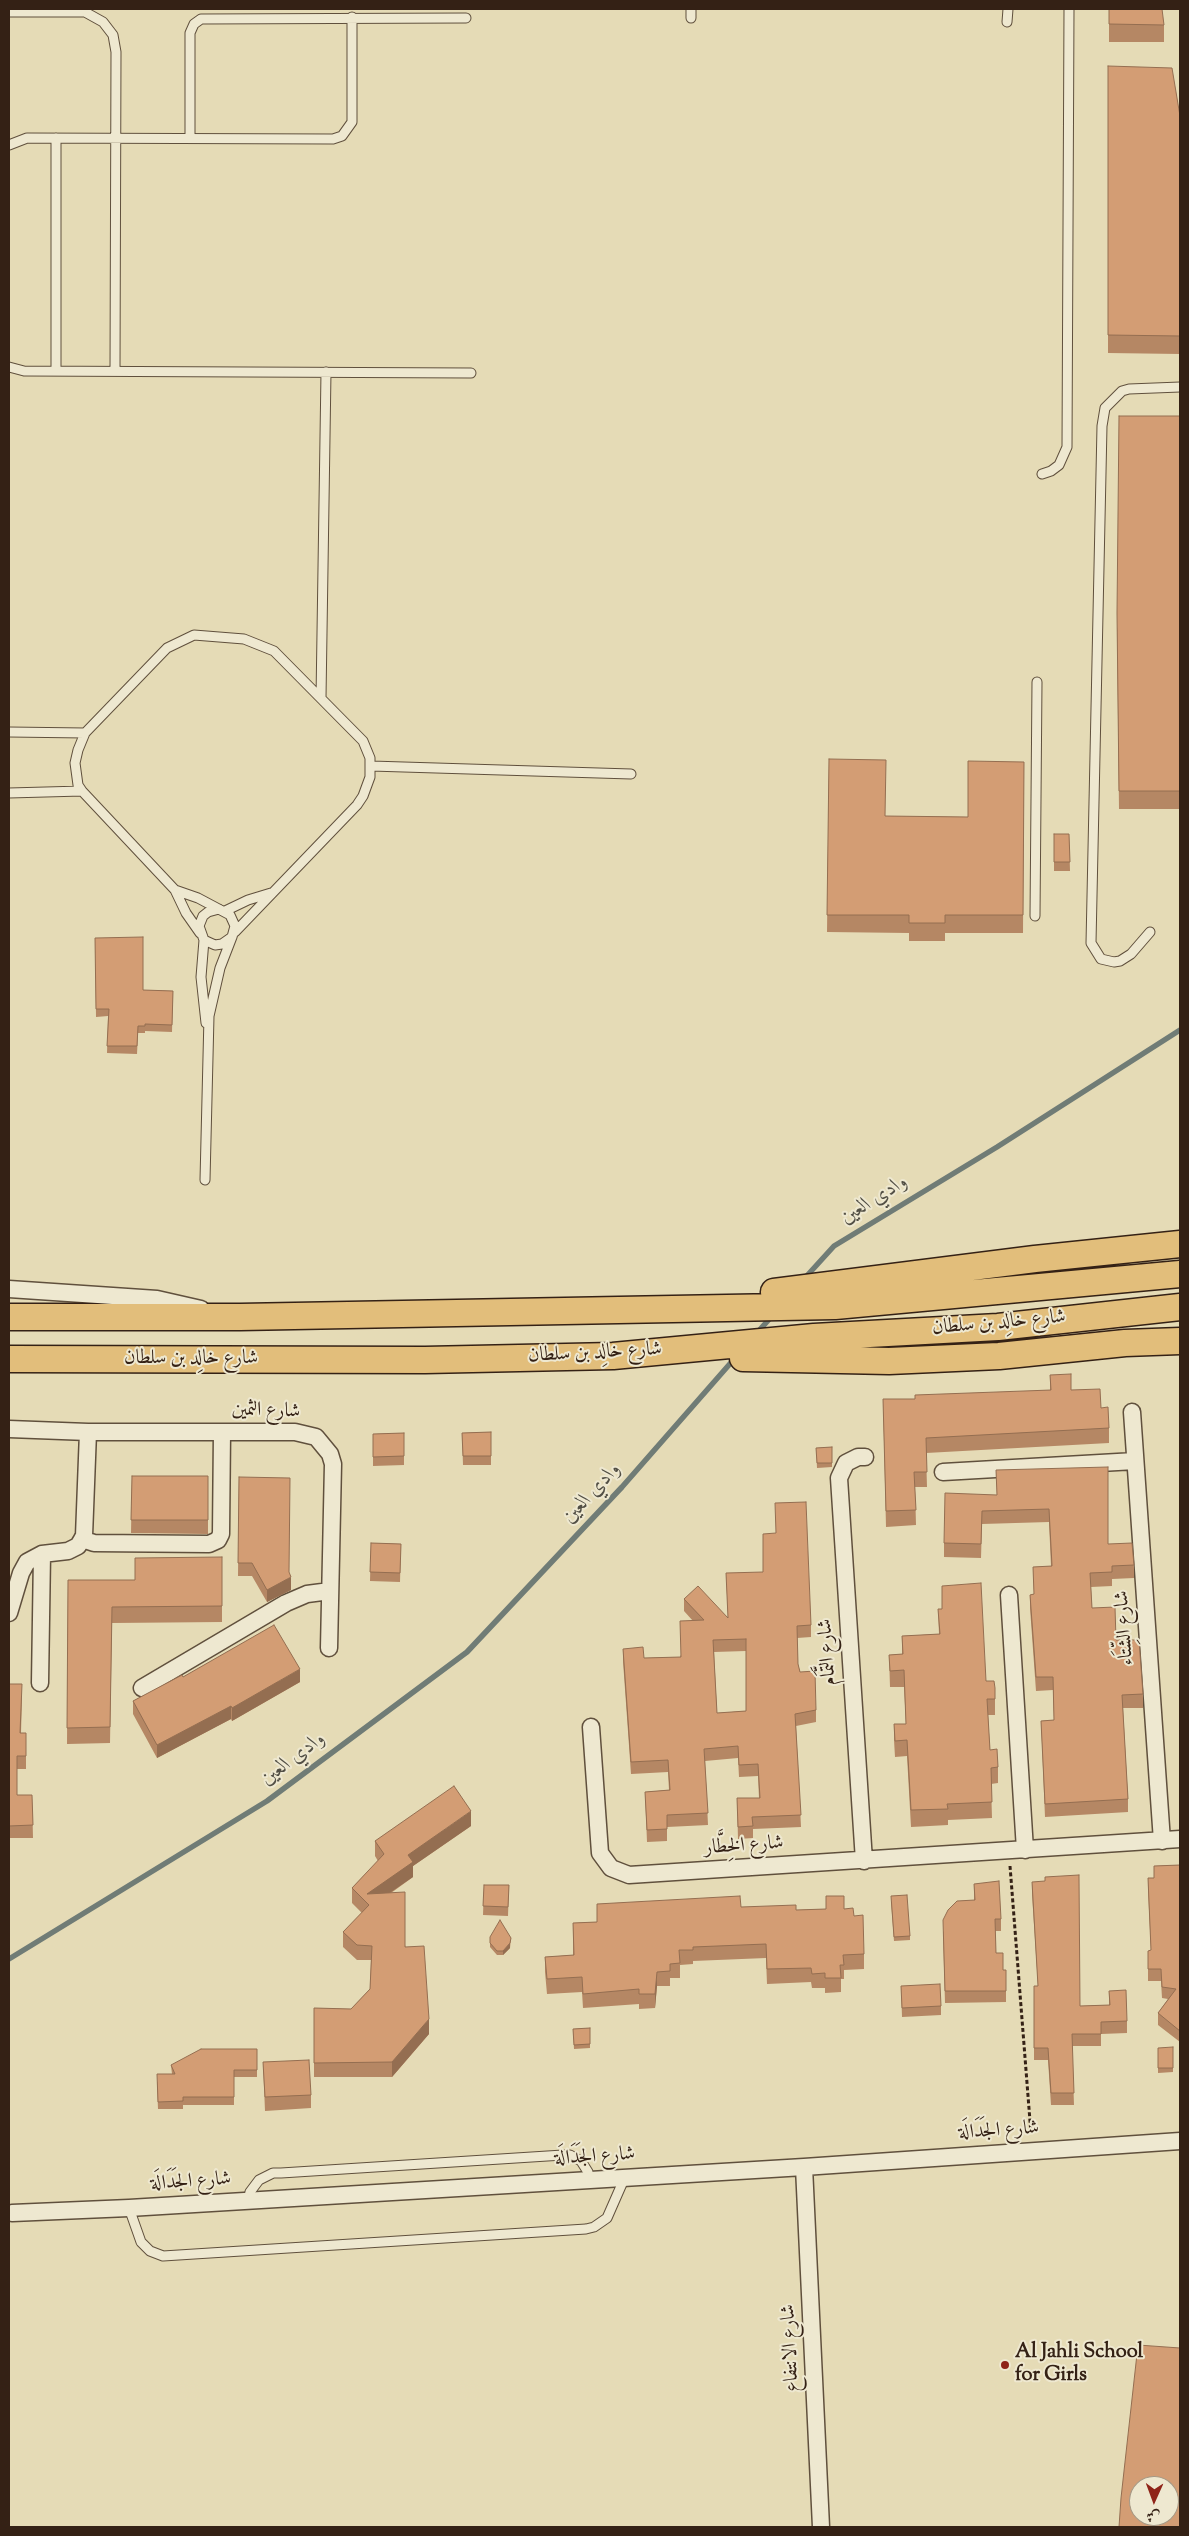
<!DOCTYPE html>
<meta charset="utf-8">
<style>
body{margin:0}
#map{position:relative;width:1189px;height:2536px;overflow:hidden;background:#e5dbb6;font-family:"Sorts Mill Goudy",Amiri,serif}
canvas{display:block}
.frame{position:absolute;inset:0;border:10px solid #342115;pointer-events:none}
.north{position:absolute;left:1129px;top:2476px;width:50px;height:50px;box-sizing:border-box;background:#eee8d0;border:1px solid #a49885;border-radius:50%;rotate:182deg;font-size:14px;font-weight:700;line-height:20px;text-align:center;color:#342115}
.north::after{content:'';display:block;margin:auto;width:18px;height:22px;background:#8f2418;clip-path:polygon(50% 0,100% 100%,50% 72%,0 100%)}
</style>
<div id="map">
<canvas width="1189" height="2536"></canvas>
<div class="frame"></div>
<div class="north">ش</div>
</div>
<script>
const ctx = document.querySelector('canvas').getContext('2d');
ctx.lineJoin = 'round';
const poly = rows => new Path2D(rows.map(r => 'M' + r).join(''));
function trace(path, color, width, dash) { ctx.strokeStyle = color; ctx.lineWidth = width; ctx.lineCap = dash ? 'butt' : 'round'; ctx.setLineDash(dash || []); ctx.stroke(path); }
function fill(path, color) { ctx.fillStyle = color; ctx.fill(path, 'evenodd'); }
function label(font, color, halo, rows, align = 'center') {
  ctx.font = font + ' "Sorts Mill Goudy",Amiri,serif'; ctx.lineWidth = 4; ctx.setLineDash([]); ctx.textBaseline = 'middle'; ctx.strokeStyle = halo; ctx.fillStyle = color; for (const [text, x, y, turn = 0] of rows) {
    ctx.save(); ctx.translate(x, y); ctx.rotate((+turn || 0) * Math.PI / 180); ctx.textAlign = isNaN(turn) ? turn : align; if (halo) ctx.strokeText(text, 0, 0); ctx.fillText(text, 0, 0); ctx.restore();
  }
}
const stream = poly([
 [804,1279,834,1246,997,1147,1180,1030],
 [756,1334,772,1316],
 [9,1959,267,1801,467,1652,622,1487,735,1358]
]);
const path = poly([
 [1010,1866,1031,2134]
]);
const service = poly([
 [691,9,691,18],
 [9,12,85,12,103,22,113,35,116,52,115,371],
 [1007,22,1008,9],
 [56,138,56,371],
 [190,138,190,33,194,24,201,19,466,18],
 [9,145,27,138,333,139,342,136,352,122,352,17],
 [9,367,24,371,471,373],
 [1042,474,1051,471,1059,465,1067,447,1069,9],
 [321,698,326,372],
 [9,732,85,733],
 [371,766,631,774],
 [9,793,82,791],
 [175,890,198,898,230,915,235,926,232,937,222,944,215,945,204,940,199,926,203,916,208,912,219,909],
 [225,911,248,900,271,893],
 [1035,916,1037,682],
 [1150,932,1131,954,1120,961,1114,962,1101,959,1091,943,1102,426,1105,408,1122,391,1129,389,1180,387],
 [200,933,186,913,175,890,82,791,78,785,75,763,78,750,85,733,167,648,194,635,244,639,274,651,363,741,370,758,370,777,363,796,357,805,235,932],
 [204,940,201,977,206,1023],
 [205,1180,209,1016,220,968,232,937],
 [248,2201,250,2192,259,2180,273,2173,281,2173,563,2155,570,2155,581,2161,588,2172,588,2179],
 [129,2208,141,2242,150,2251,163,2256,586,2229,594,2227,607,2218,625,2177]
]);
const minor = poly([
 [9,1289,157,1299,201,1309],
 [1132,1412,1162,1841],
 [9,1429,88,1432,295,1432,316,1437,330,1454,333,1464,329,1648],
 [943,1472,1135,1461],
 [82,1539,94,1543,209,1544,218,1540,221,1534,222,1432],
 [1009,1595,1025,1850],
 [9,1613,21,1573,27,1562,42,1554,68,1551,78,1546,84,1536,88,1432],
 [40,1683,42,1554],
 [142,1688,286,1603,307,1594,330,1591],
 [591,1727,600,1853,611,1868,629,1875,1180,1839],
 [864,1861,839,1478,846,1463,858,1457,865,1457],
 [804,2167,821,2527],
 [12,2213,129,2208,804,2167,1180,2141]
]);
const primary = poly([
 [774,1292,1035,1259,1180,1244],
 [9,1317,240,1317,835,1306,1180,1274],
 [743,1358,889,1361,999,1356,1125,1343,1180,1341],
 [9,1359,425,1360,613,1356,814,1337,998,1327,1180,1307]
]);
const wall = poly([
 [1109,9,1164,25,1164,42,1109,42],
 [1108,66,1180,116,1180,354,1108,353],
 [1180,416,1180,809,1119,809,1117,630],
 [829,759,885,816,968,817,1024,762,1023,933,945,933,945,941,909,941,909,933,827,932],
 [1054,834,1069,834,1070,871,1054,871],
 [95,938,143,990,173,991,172,1032,145,1031,145,1033,138,1033,137,1054,107,1053,108,1016,96,1017],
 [1050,1375,1071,1390,1101,1408,1109,1428,1109,1443,926,1453,927,1487,915,1487,916,1525,886,1527,883,1399,915,1399,1050,1390],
 [491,1432,491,1465,463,1465,462,1433],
 [404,1433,404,1465,373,1466,373,1434],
 [832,1447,832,1467,817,1468,816,1448],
 [996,1470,1108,1544,1134,1565,1134,1578,1112,1579,1112,1586,1091,1587,1092,1608,1116,1640,1143,1694,1143,1708,1123,1708,1128,1799,1128,1812,1045,1817,1041,1721,1054,1720,1053,1690,1036,1691,1030,1608,1030,1595,1034,1594,1033,1567,1051,1566,1049,1522,982,1524,981,1558,944,1557,944,1543,997,1495],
 [132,1476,208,1476,208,1534,131,1533],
 [239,1477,291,1590,267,1602,252,1576,238,1576],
 [371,1543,401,1544,400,1582,370,1581],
 [222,1557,222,1622,112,1623,110,1743,67,1744,68,1580,135,1580],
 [726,1573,811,1625,811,1637,797,1638,798,1664,800,1672,816,1710,816,1722,796,1726,801,1827,753,1829,753,1838,738,1839,737,1798,759,1798,758,1776,739,1777,738,1758,705,1761,708,1825,667,1827,667,1841,647,1842,645,1792,669,1790,668,1772,631,1774,623,1661,623,1649,644,1658,680,1657,693,1621,684,1611,684,1599,728,1617],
 [746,1651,746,1711,717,1713,714,1652],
 [938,1609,986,1681,995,1699,995,1715,988,1715,990,1750,998,1767,998,1783,991,1784,992,1818,948,1820,948,1825,911,1827,907,1756,895,1757,894,1740,894,1724,906,1724,904,1687,890,1687,889,1655,902,1654,902,1636,939,1634],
 [183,1677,300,1682,232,1721,231,1719,157,1758,133,1714,133,1701],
 [9,1684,22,1697,21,1733,26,1733,26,1769,17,1769,17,1795,32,1795,33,1838,9,1838],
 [471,1826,413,1866,413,1877,391,1893,429,2034,392,2077,314,2077,314,2008,351,2009,370,1989,371,1960,357,1960,343,1947,343,1932,362,1913,352,1903,352,1888,378,1861,375,1856,375,1841],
 [1180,1865,1180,2042,1158,2025,1158,2013,1168,1999,1162,1998,1161,1981,1148,1981,1148,1951,1151,1951,1148,1890,1148,1878,1154,1878,1154,1866],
 [1032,1882,1080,2006,1109,2005,1109,1991,1127,2021,1127,2033,1101,2034,1101,2046,1072,2046,1074,2105,1051,2105,1048,2060,1034,2060,1034,1986,1038,1986,1032,1894],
 [974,1884,1001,1919,1001,1931,995,1931,996,1953,1003,1970,1006,1970,1006,2002,945,2003,943,1932,974,1900],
 [484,1885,509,1885,508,1916,483,1915],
 [826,1896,854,1916,864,1954,864,1969,844,1970,844,1979,841,1979,841,1992,825,1993,825,1988,812,1988,811,1982,767,1984,766,1958,693,1961,693,1964,680,1965,680,1978,670,1978,670,1986,657,1986,655,2008,639,2009,639,2004,583,2008,582,1992,547,1994,545,1972,545,1957,573,1955,573,1923,597,1922,741,1907,796,1910,826,1909],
 [891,1901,910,1936,910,1940,894,1941],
 [490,1937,511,1938,510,1948,503,1955,497,1955,490,1947],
 [901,1986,941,2006,941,2015,902,2017],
 [590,2028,590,2048,574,2049,573,2029],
 [1158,2048,1173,2068,1173,2072,1158,2073],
 [257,2049,257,2077,234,2077,234,2105,183,2105,183,2109,158,2109,157,2082,172,2074,171,2065],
 [263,2062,311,2095,311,2108,265,2111]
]);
const shadedWall = poly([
 [291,1577,291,1590,267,1602,267,1590],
 [300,1669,300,1682,232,1721,232,1708],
 [231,1706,231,1719,157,1758,157,1745],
 [471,1811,471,1826,413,1866,413,1877,369,1907,367,1894,408,1855],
 [510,1943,510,1948,503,1955,503,1951],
 [657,1972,657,1986,655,2008,655,1994],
 [429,2019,429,2034,392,2077,392,2062]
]);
const building = poly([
 [1109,9,1162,9,1164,25,1109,24,1109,9],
 [1108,66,1172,68,1180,116,1180,336,1108,335,1108,66],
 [1119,416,1180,416,1180,791,1119,791,1117,613,1119,416],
 [829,759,886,760,885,816,968,817,968,761,1024,762,1023,915,945,915,945,923,909,923,909,915,827,915,829,759],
 [1054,834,1069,834,1070,862,1054,862,1054,834],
 [143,937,143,990,173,991,172,1025,145,1024,145,1026,138,1026,137,1046,107,1046,109,1009,96,1009,95,938,143,937],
 [1071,1374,1071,1390,1100,1389,1101,1408,1108,1407,1109,1428,926,1438,927,1472,914,1472,916,1510,886,1511,883,1399,915,1399,915,1395,1051,1390,1050,1375,1071,1374],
 [491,1432,491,1456,463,1456,462,1433,491,1432],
 [404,1433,404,1456,373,1457,373,1434,404,1433],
 [832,1447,832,1463,817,1463,816,1448,832,1447],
 [1108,1467,1108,1544,1132,1543,1134,1565,1112,1566,1112,1572,1090,1573,1092,1608,1115,1607,1116,1640,1139,1640,1143,1694,1122,1695,1128,1799,1045,1804,1041,1721,1054,1720,1053,1677,1036,1677,1030,1595,1034,1594,1033,1567,1052,1566,1049,1509,982,1511,981,1544,944,1543,945,1493,997,1495,996,1470,1108,1467],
 [132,1476,208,1476,208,1520,131,1520,132,1476],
 [239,1477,290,1478,289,1572,291,1577,267,1590,252,1563,238,1563,239,1477],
 [806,1502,811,1625,797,1626,798,1664,800,1672,815,1671,816,1710,795,1714,801,1815,752,1817,753,1826,738,1827,737,1798,760,1798,758,1764,739,1765,738,1746,704,1749,708,1813,667,1815,667,1829,647,1830,645,1792,670,1790,668,1760,631,1762,623,1649,643,1647,644,1658,681,1657,680,1621,704,1620,684,1599,698,1586,728,1618,726,1573,763,1572,763,1534,776,1533,775,1503,806,1502],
 [746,1639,746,1711,717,1713,713,1640,746,1639],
 [371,1543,401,1544,400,1573,370,1572,371,1543],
 [222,1557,222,1606,112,1607,110,1727,67,1728,68,1580,135,1580,135,1558,222,1557],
 [981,1583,986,1681,994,1681,995,1688,995,1699,987,1699,990,1750,997,1749,998,1767,991,1768,992,1802,947,1804,948,1809,911,1810,907,1740,895,1741,894,1724,906,1724,904,1670,890,1671,889,1655,903,1654,902,1636,940,1634,938,1609,942,1609,942,1586,981,1583],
 [274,1625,300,1669,232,1708,231,1706,157,1745,133,1701,182,1675,183,1677,274,1625],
 [9,1684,22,1684,20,1733,26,1733,26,1756,17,1756,17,1795,32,1795,33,1825,9,1826,9,1684],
 [454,1786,471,1811,408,1855,413,1862,367,1894,405,1892,405,1947,424,1946,429,2019,392,2062,314,2063,314,2008,351,2009,370,1989,372,1946,357,1945,343,1932,369,1905,352,1888,384,1854,375,1841,454,1786],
 [1180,1865,1180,2031,1158,2013,1176,1989,1162,1987,1161,1969,1148,1969,1148,1951,1151,1950,1148,1878,1154,1878,1154,1866,1180,1865],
 [1079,1875,1080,2006,1110,2005,1109,1991,1126,1990,1127,2021,1101,2022,1101,2034,1072,2034,1074,2093,1051,2093,1048,2048,1034,2048,1034,1986,1038,1986,1032,1882,1045,1881,1045,1877,1079,1875],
 [999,1881,1001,1919,995,1919,996,1953,1003,1953,1003,1970,1006,1970,1006,1991,945,1991,943,1920,948,1910,957,1901,975,1900,974,1884,999,1881],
 [484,1885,509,1885,508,1907,483,1906,484,1885],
 [907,1895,910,1936,894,1937,891,1896,907,1895],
 [740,1896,741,1907,796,1905,796,1910,826,1909,826,1896,844,1896,844,1909,853,1908,854,1916,863,1915,864,1954,843,1955,844,1965,840,1965,841,1978,825,1978,825,1973,812,1974,811,1968,767,1969,766,1944,693,1947,693,1950,679,1950,680,1963,670,1964,670,1971,657,1972,655,1994,639,1994,639,1989,583,1994,582,1977,547,1979,545,1957,574,1955,573,1923,597,1922,597,1904,740,1896],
 [500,1920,511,1938,510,1943,503,1951,497,1951,490,1943,490,1937,500,1920],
 [940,1984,941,2006,902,2008,901,1986,940,1984],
 [590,2028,590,2044,574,2045,573,2029,590,2028],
 [1173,2047,1173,2068,1158,2068,1158,2048,1173,2047],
 [201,2049,257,2049,257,2070,234,2070,234,2097,183,2097,183,2101,158,2102,157,2074,175,2074,171,2065,201,2049],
 [309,2060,311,2095,265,2097,263,2062,309,2060],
 [1138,2345,1180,2348,1180,2527,1119,2527,1121,2498,1138,2345],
 [1139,2486,1169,2486,1169,2516,1139,2516,1139,2486]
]);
const markers = [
 [1005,2365,5,"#8f2418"]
];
const streetNames = [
 ["شارع خالِد بن سلطان",999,1324,-5],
 ["شارع خالِد بن سلطان",595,1354,-3],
 ["شارع خالِد بن سلطان",191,1360],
 ["شارع الثمين",266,1412,2],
 ["شارع الشِّتَاء",1126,1628,-94],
 ["شارع التَّمَام",829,1652,-94],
 ["شارع الخِطَّار",744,1847,-4],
 ["شارع الجَدَالَة",999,2132,-4],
 ["شارع الجَدَالَة",595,2158,-4],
 ["شارع الجَدَالَة",191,2183,-4],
 ["شارع الانتفاع",792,2348,-93]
];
const poiNames = [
 ["Al Jahli School",1015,2354],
 ["for Girls",1015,2377]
];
const waterNames = [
 ["وادي العين",875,1201,-32],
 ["وادي العين",593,1494,-47],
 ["وادي العين",294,1760,-37]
];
trace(stream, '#707c76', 5.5);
trace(service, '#60503d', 11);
trace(minor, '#60503d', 19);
trace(primary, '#342115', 29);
trace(path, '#342115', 3, [4, 2.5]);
trace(service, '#eee8d0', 9);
trace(minor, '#eee8d0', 16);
trace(primary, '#e2be7b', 26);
fill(wall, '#b58764');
fill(shadedWall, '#946e51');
fill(building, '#d39d74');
trace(building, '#946e51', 1);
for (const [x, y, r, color] of markers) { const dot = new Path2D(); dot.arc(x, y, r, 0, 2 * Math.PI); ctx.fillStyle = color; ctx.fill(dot); trace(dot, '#eee8d0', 2); }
label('20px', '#342115', '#eee8d0', streetNames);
label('bold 20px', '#342115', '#eee8d0', poiNames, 'left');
label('italic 21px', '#524f45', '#eee8d0', waterNames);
</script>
